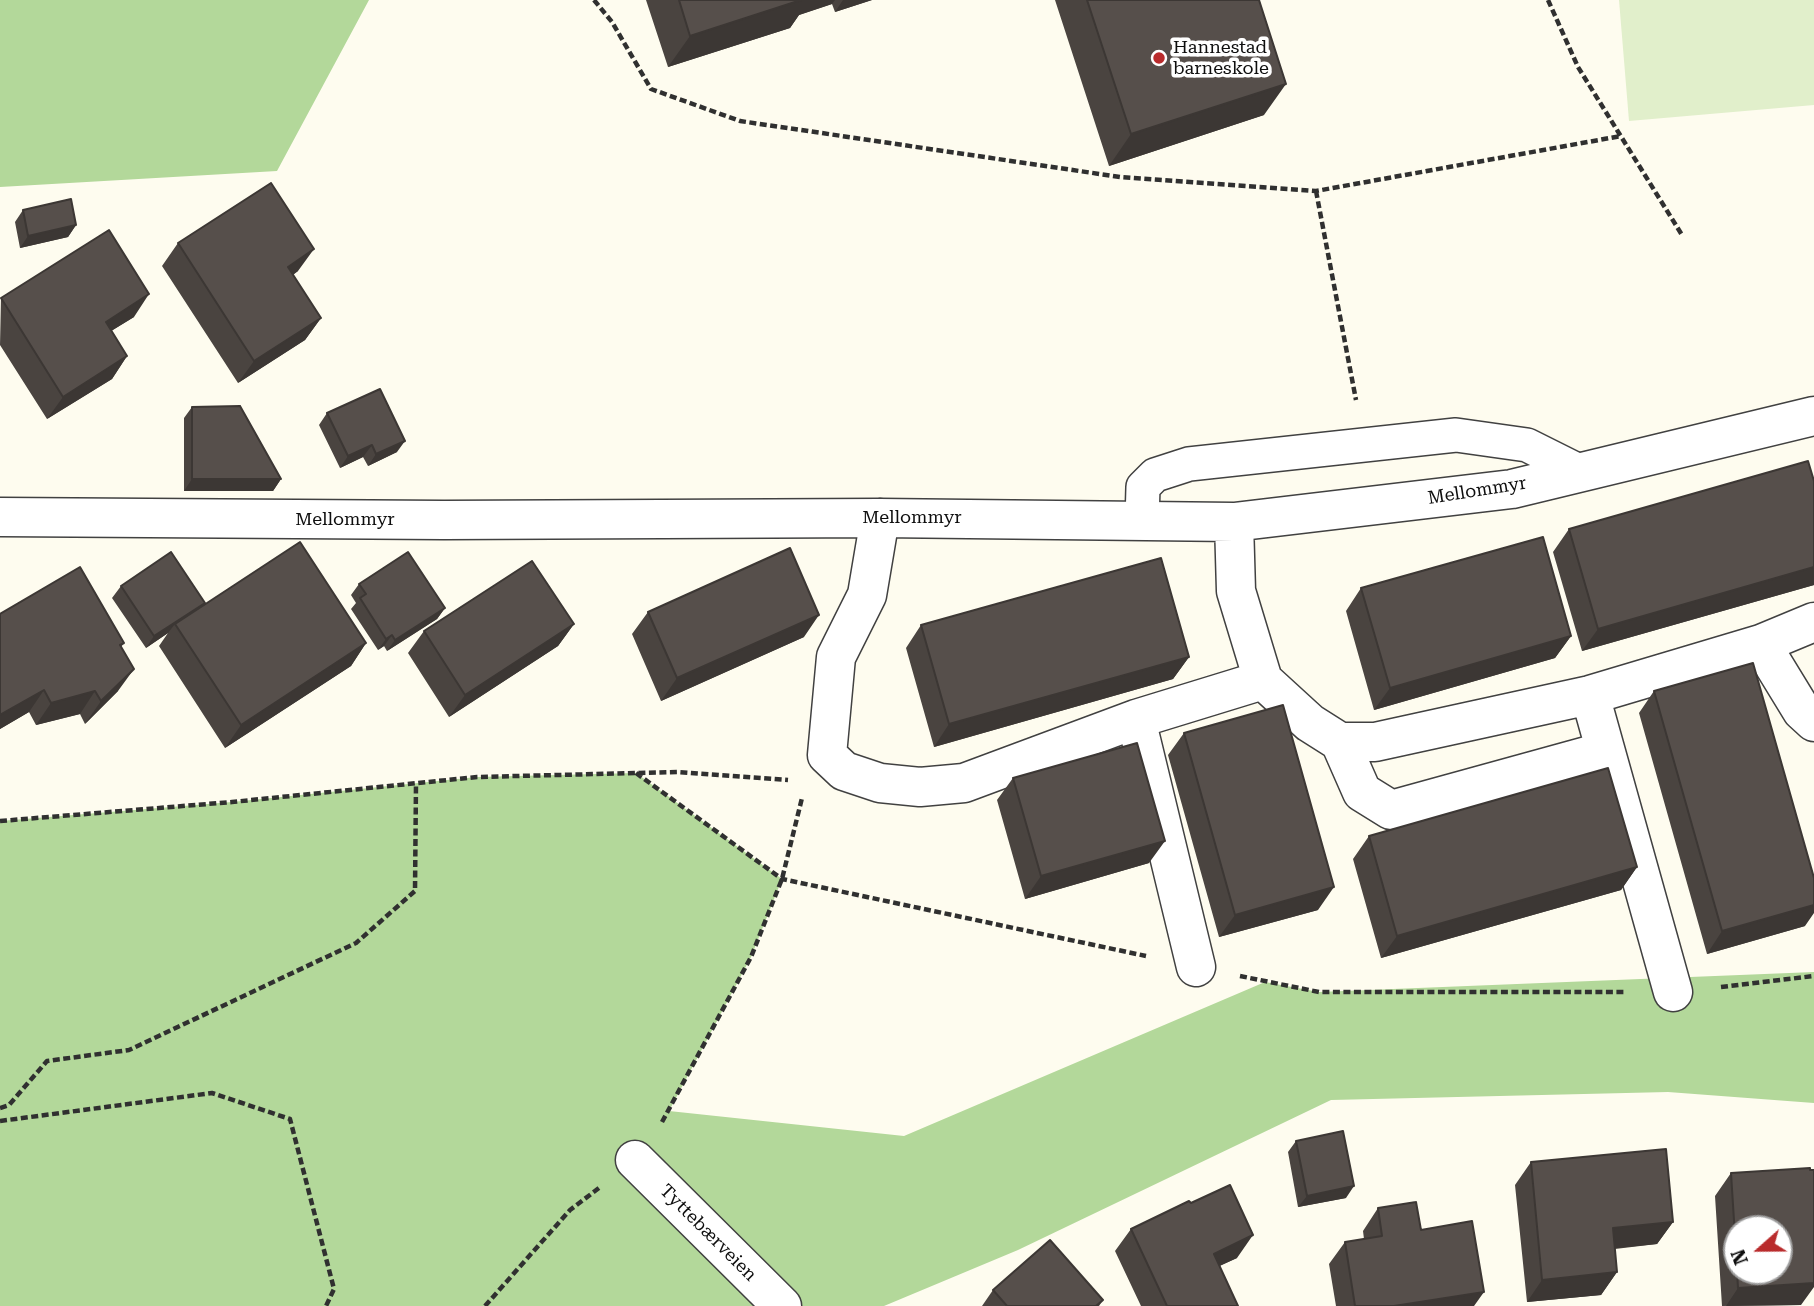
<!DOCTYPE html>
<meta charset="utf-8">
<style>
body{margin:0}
#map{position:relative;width:1814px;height:1306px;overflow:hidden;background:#fefcef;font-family:"Roboto Serif",serif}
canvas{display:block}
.north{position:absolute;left:1723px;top:1215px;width:70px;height:70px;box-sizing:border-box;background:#fff;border:2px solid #9f9f9f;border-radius:50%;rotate:249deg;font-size:19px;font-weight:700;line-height:28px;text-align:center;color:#0e0e0e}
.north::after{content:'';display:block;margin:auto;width:24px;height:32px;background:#b92b2c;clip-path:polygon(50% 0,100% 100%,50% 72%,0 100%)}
</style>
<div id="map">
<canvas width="1814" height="1306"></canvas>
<div class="north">N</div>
</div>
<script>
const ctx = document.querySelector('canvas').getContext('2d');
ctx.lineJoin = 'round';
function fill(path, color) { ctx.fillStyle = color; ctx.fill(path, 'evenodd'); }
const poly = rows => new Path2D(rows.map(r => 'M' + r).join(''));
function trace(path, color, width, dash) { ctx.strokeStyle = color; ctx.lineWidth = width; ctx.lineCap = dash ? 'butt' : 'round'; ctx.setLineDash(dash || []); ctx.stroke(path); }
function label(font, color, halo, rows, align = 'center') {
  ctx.font = font + ' "Roboto Serif",serif'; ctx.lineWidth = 7; ctx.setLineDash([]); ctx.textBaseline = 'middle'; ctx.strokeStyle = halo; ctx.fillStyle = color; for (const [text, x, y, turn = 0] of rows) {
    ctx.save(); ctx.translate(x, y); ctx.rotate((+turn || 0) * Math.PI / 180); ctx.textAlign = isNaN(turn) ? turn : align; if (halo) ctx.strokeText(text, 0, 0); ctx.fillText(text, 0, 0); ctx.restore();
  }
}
const forest = poly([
 [0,0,369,0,277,171,0,187],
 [636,773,782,879,751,957,669,1111,904,1136,1265,982,1319,992,1814,972,1814,1103,1668,1092,1331,1100,1018,1250,884,1306,0,1306,0,821,232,802,477,777]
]);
const pitch = poly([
 [1619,0,1814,0,1814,105,1629,121]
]);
const path = poly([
 [594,0,612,22,651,89,740,121,1120,177,1316,191,1621,136],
 [1548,0,1578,67,1682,235],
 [1316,191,1356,400],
 [636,773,782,879,1146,956],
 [0,821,232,802,477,777,678,772,788,780],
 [1240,976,1319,992,1625,992],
 [1721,987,1814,976],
 [0,1108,9,1105,47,1061,129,1050,356,943,415,891,416,783],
 [0,1121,212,1093,290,1119,334,1289,326,1306],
 [662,1122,751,957,782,879,802,798],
 [485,1306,570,1210,599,1188]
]);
const service = poly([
 [1142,521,1143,487,1155,475,1189,464,1456,435,1527,445,1579,471]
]);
const minor = poly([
 [0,517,444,520,880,518,1234,522,1512,489,1814,416],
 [880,518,867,595,836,657,827,755,844,771,880,783,920,787,964,783,1136,719,1263,680,1310,723,1340,742,1375,742,1590,695,1761,644,1814,622],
 [1234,522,1236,591,1263,680],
 [1761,644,1802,711,1814,722],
 [1590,695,1673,992],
 [1136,719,1196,967],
 [1340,742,1362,792,1391,810,1605,751],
 [635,1160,782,1306]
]);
const wall = poly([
 [646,0,872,0,835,12,832,4,799,15,790,28,668,67],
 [1055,0,1259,0,1264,115,1109,166],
 [23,210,76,225,68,237,20,248,15,222],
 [178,243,298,271,293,275,321,318,305,340,238,383,162,266],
 [1,298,134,317,111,331,127,356,112,379,47,419,0,345],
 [192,407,281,479,273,491,184,491,184,418],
 [327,413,397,452,368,466,363,457,340,468,319,425],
 [1814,481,1814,585,1582,651,1553,552,1569,529],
 [359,584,445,608,437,619,387,651,384,646,378,650,351,609,356,603,351,595],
 [121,586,205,603,203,605,366,643,351,666,225,748,159,646,168,633,146,648,112,598],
 [1361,588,1571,636,1555,658,1374,710,1346,611],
 [648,612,804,637,661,701,632,634],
 [0,614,124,643,121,647,118,691,85,724,80,714,36,725,29,712,0,729],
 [574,624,558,646,449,717,408,653,424,631],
 [921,625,1189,657,1173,679,934,747,906,648],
 [1654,691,1805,926,1707,954,1639,713],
 [1184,733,1318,910,1219,937,1168,755],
 [1013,778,1149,863,1025,899,997,800],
 [1369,836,1637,867,1621,890,1381,958,1353,859],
 [1296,1141,1346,1198,1298,1207,1288,1152],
 [1531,1162,1673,1222,1657,1244,1615,1249,1617,1272,1601,1295,1527,1302,1515,1185],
 [1731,1173,1801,1305,1722,1306,1715,1196],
 [1378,1208,1421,1230,1474,1306,1336,1306,1329,1264,1345,1242,1364,1239,1363,1231],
 [1131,1229,1237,1258,1219,1266,1238,1306,1141,1306,1115,1251],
 [993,1290,1103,1300,1099,1306,982,1306]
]);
const shadedWall = poly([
 [800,0,835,0,832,4,799,15,790,28,668,67,690,36],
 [843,0,872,0,835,12],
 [1286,84,1264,115,1109,166,1131,134],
 [76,225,68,237,20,248,28,236],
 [314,249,298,271,272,289,288,267],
 [149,294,134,317,90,344,106,322],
 [321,318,305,340,238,383,254,361],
 [127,356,112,379,47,419,63,397],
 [405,441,397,452,368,466,376,454],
 [372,445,363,457,340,468,348,456],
 [192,479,281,479,273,491,184,491],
 [1814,567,1814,585,1582,651,1598,629],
 [205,603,196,614,175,624,168,633,146,648,154,636],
 [445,608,437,619,387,651,395,640],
 [819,615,804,637,661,701,677,678],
 [574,624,558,646,449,717,465,695],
 [392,635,384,646,378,650,386,639],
 [1571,636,1555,658,1374,710,1390,688],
 [366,643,351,666,225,748,241,725],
 [1189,657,1173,679,934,747,949,724],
 [134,669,118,691,85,724,101,701],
 [44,690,29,712,0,729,0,715],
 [95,691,80,714,36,725,51,703],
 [1165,841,1149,863,1025,899,1041,876],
 [1637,867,1621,890,1381,958,1397,936],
 [1334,887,1318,910,1219,937,1235,915],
 [1814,905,1814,913,1805,926,1707,954,1722,931],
 [1354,1186,1346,1198,1298,1207,1307,1196],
 [1673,1222,1657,1244,1597,1250,1613,1228],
 [1253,1235,1237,1258,1198,1276,1214,1254],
 [1617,1272,1601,1295,1527,1302,1542,1280],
 [1814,1283,1814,1287,1801,1305,1726,1306,1738,1288],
 [1484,1292,1474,1306,1394,1306]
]);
const building = poly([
 [679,0,801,0,690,36,679,0],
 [1087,0,1259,0,1286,84,1131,134,1087,0],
 [271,183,314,249,288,267,321,318,254,361,178,243,271,183],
 [71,199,76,225,28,236,23,210,71,199],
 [109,230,149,294,106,322,127,356,63,397,1,298,109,230],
 [380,389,405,441,376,454,372,445,348,456,327,413,380,389],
 [240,406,281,479,192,479,192,407,240,406],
 [1808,461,1814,481,1814,567,1598,629,1569,529,1808,461],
 [1543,537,1571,636,1390,688,1361,588,1543,537],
 [300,542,366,643,241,725,175,624,300,542],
 [790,548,819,615,677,678,648,612,790,548],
 [171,552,205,603,154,636,121,586,171,552],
 [408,552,445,608,395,640,392,635,386,639,360,598,366,594,359,584,408,552],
 [1161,558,1189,657,949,724,921,625,1161,558],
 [532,561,574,624,465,695,424,631,532,561],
 [80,567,124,643,120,645,134,669,101,701,95,691,51,703,44,690,0,715,0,614,80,567],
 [1753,663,1814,878,1814,905,1722,931,1654,691,1753,663],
 [1283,705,1334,887,1235,915,1184,733,1283,705],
 [1137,743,1165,841,1041,876,1013,778,1137,743],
 [1608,768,1637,867,1397,936,1369,836,1608,768],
 [1343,1131,1354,1186,1307,1196,1296,1141,1343,1131],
 [1666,1149,1673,1222,1613,1228,1617,1272,1542,1280,1531,1162,1666,1149],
 [1810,1168,1810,1170,1814,1170,1814,1283,1738,1288,1737,1271,1779,1271,1779,1229,1737,1229,1737,1268,1731,1173,1810,1168],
 [1230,1185,1253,1235,1214,1254,1238,1306,1167,1306,1131,1229,1189,1201,1191,1203,1230,1185],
 [1416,1202,1421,1230,1472,1221,1484,1292,1394,1306,1355,1306,1345,1242,1382,1236,1378,1208,1416,1202],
 [1050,1240,1103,1300,1096,1306,1007,1306,993,1290,1050,1240]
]);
const markers = [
 [1159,58,7,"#b92b2c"]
];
const poiNames = [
 ["Hannestad",1173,48],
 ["barneskole",1173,69]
];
const streetNames = [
 ["Mellommyr",1477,491,-9],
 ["Mellommyr",912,518],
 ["Mellommyr",345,520],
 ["Tyttebærveien",708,1233,45]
];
fill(forest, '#b3d89a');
fill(pitch, '#e1efcb');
trace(service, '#414141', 36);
trace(minor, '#414141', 41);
trace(path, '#303030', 4.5, [7, 3.5]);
trace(service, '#fff', 33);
trace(minor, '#fff', 38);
fill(wall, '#4a4440');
fill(shadedWall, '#3c3734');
fill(building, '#564f4b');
trace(building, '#3c3734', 2);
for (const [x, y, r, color] of markers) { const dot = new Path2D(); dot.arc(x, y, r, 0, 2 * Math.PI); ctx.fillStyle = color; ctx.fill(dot); trace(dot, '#fff', 2.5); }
label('18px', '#0e0e0e', '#fff', poiNames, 'left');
label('18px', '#0e0e0e', '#fff', streetNames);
</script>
